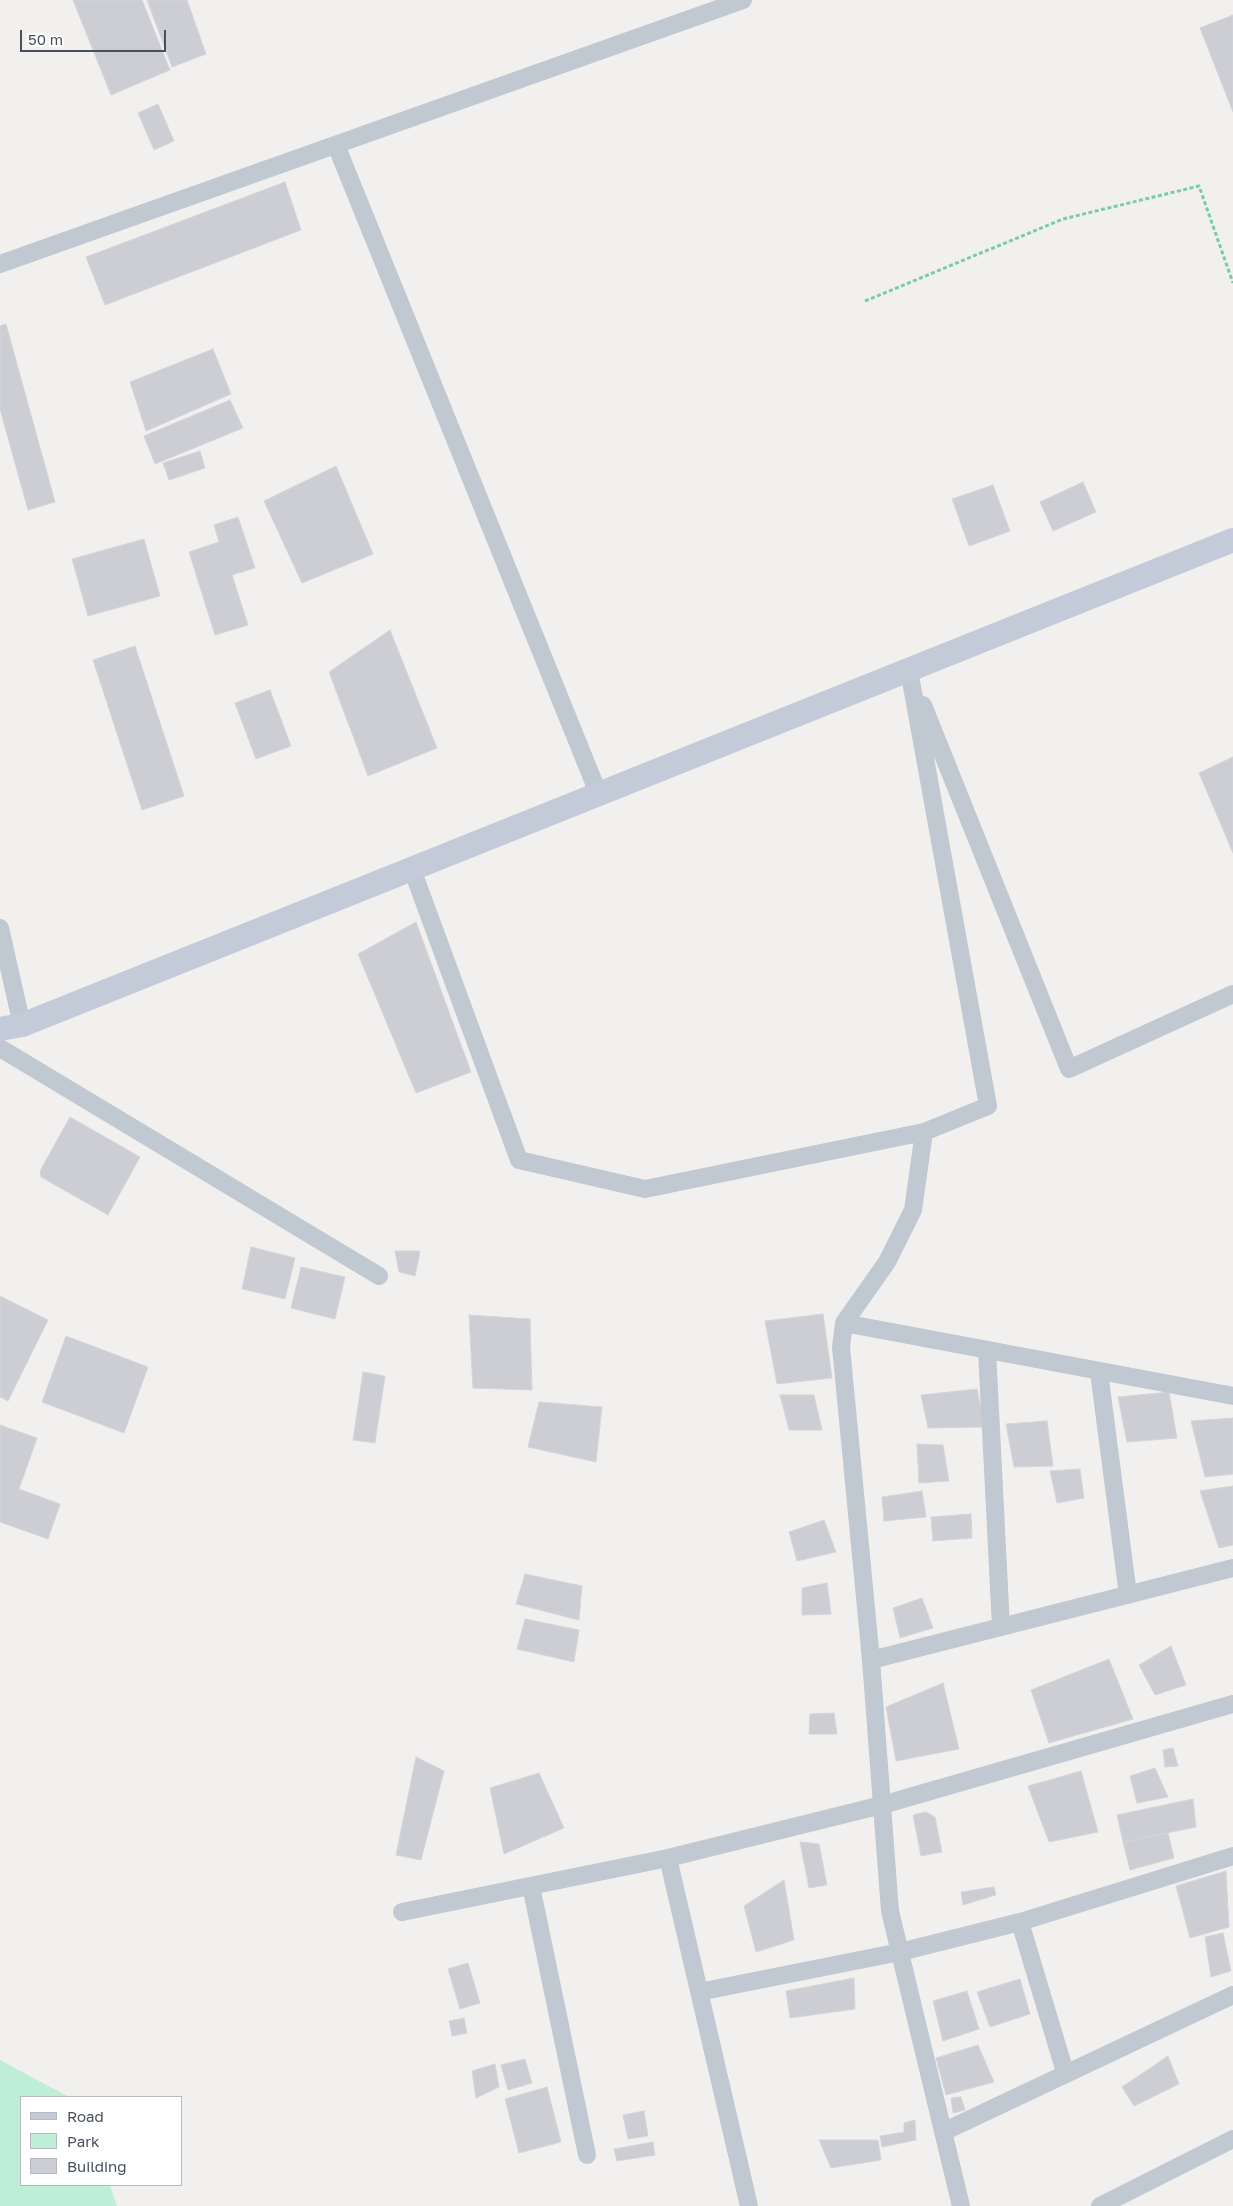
<!DOCTYPE html>
<style>
body{margin:0}
#map{position:relative;width:1233px;height:2206px;overflow:hidden;background:#f2f0ef;font-family:"Golos Text",sans-serif}
canvas{display:block}
.legend{position:absolute;left:20px;top:2096px;width:162px;height:90px;box-sizing:border-box;background:#fff;border:1px solid #b6b9be;margin:0;padding:6px 9px;list-style:none;font-size:15px;color:#48505c}
.legend li{display:flex;align-items:center;gap:10px;height:25px}
.legend b{width:25px;border:1px solid #b6b9be}
.scale{position:absolute;left:20px;top:30px;width:146px;height:22px;box-sizing:border-box;border:2px solid #48505c;border-top:0;padding-left:6px;font-size:15px;line-height:18px;white-space:nowrap;color:#48505c;-webkit-text-stroke:4px #fff;paint-order:stroke}
</style>
<div id="map">
<canvas width="1233" height="2206"></canvas>
<ul class="legend">
<li><b style="height:6px;background:#c3cad8"></b>Road</li>
<li><b style="height:14px;background:#bfeed7"></b>Park</li>
<li><b style="height:14px;background:#ccced4"></b>Building</li>
</ul>
<div class="scale">50 m</div>
</div>
<script>
const ctx = document.querySelector('canvas').getContext('2d');
ctx.lineJoin = 'round';
function fill(path, color) { ctx.fillStyle = color; ctx.fill(path, 'evenodd'); }
const poly = rows => new Path2D(rows.map(r => 'M' + r).join(''));
function trace(path, color, width, dash) { ctx.strokeStyle = color; ctx.lineWidth = width; ctx.lineCap = dash ? 'butt' : 'round'; ctx.setLineDash(dash || []); ctx.stroke(path); }
const green = poly([
 [0,2060,69,2097,21,2097,21,2185,110,2185,117,2206,0,2206]
]);
const building = poly([
 [73,0,142,0,170,70,111,95,73,0],
 [147,0,187,0,206,54,172,67,147,0],
 [1233,15,1233,112,1200,28,1233,15],
 [158,104,174,141,154,150,138,113,158,104],
 [285,182,301,230,105,305,86,257,285,182],
 [6,324,55,502,28,510,0,409,0,326,6,324],
 [213,349,231,394,146,431,130,382,213,349],
 [230,400,243,428,155,464,144,436,230,400],
 [200,451,205,468,169,480,163,463,200,451],
 [336,466,373,554,302,583,264,501,336,466],
 [1083,482,1096,512,1053,531,1040,502,1083,482],
 [993,485,1010,531,969,546,952,499,993,485],
 [238,517,255,568,232,575,248,625,215,635,189,552,219,542,214,525,238,517],
 [144,539,160,596,88,616,72,559,144,539],
 [390,630,437,748,368,776,329,672,390,630],
 [135,646,184,796,142,810,93,660,135,646],
 [270,690,291,746,256,759,235,703,270,690],
 [1233,757,1233,853,1199,773,1233,757],
 [416,922,471,1072,416,1093,358,954,416,922],
 [70,1117,140,1157,108,1215,41,1177,40,1171,70,1117],
 [251,1247,295,1258,285,1299,242,1289,251,1247],
 [395,1251,420,1251,415,1276,399,1272,395,1251],
 [301,1267,345,1277,335,1319,291,1308,301,1267],
 [0,1296,48,1320,8,1401,0,1397,0,1296],
 [823,1314,832,1378,777,1384,765,1321,823,1314],
 [469,1315,530,1319,532,1390,473,1388,469,1315],
 [66,1336,148,1367,124,1433,42,1402,66,1336],
 [363,1372,385,1376,375,1443,353,1440,363,1372],
 [977,1389,985,1427,928,1428,921,1395,977,1389],
 [1169,1392,1177,1438,1127,1442,1118,1397,1169,1392],
 [780,1395,814,1395,822,1430,789,1430,780,1395],
 [539,1402,602,1407,596,1462,528,1447,539,1402],
 [1233,1418,1233,1474,1205,1477,1191,1421,1233,1418],
 [1047,1421,1053,1466,1014,1467,1006,1424,1047,1421],
 [0,1425,37,1438,19,1489,60,1504,48,1539,0,1522,0,1425],
 [917,1444,943,1445,949,1481,919,1483,917,1444],
 [1080,1469,1084,1498,1057,1503,1050,1471,1080,1469],
 [1233,1486,1233,1545,1219,1548,1200,1491,1233,1486],
 [922,1491,926,1517,884,1521,882,1497,922,1491],
 [971,1514,972,1538,933,1541,931,1517,971,1514],
 [824,1520,836,1552,797,1561,789,1532,824,1520],
 [525,1574,582,1586,579,1620,516,1604,525,1574],
 [827,1583,831,1614,802,1615,802,1588,827,1583],
 [922,1598,933,1628,900,1638,893,1608,922,1598],
 [525,1619,579,1630,574,1662,517,1649,525,1619],
 [1171,1646,1186,1685,1155,1695,1139,1665,1171,1646],
 [1109,1659,1133,1719,1049,1743,1031,1690,1109,1659],
 [943,1683,959,1749,896,1761,886,1707,943,1683],
 [834,1713,837,1734,809,1734,810,1714,834,1713],
 [1173,1748,1178,1766,1165,1767,1163,1750,1173,1748],
 [416,1757,444,1771,421,1860,396,1855,416,1757],
 [1155,1768,1168,1797,1137,1803,1130,1776,1155,1768],
 [1081,1771,1098,1832,1049,1842,1028,1786,1081,1771],
 [539,1773,564,1828,504,1854,490,1788,539,1773],
 [1193,1799,1196,1827,1123,1842,1117,1815,1193,1799],
 [926,1812,935,1817,942,1852,921,1856,913,1815,926,1812],
 [1168,1833,1174,1858,1130,1870,1123,1842,1168,1833],
 [800,1842,819,1844,827,1885,809,1888,800,1842],
 [1226,1871,1229,1927,1190,1938,1176,1886,1226,1871],
 [784,1880,794,1940,756,1952,744,1906,784,1880],
 [994,1887,996,1895,963,1905,961,1892,994,1887],
 [1223,1933,1231,1971,1211,1977,1205,1937,1223,1933],
 [468,1963,480,2003,460,2009,448,1969,468,1963],
 [854,1978,855,2009,790,2018,786,1991,854,1978],
 [1020,1979,1030,2014,990,2027,977,1992,1020,1979],
 [967,1991,979,2029,943,2041,933,2001,967,1991],
 [464,2018,467,2033,452,2036,449,2021,464,2018],
 [978,2045,994,2082,946,2095,936,2058,978,2045],
 [1168,2056,1179,2084,1134,2106,1122,2087,1168,2056],
 [525,2059,532,2083,508,2090,501,2065,525,2059],
 [495,2064,499,2087,476,2098,472,2071,495,2064],
 [547,2087,561,2142,519,2153,505,2099,547,2087],
 [961,2097,965,2110,953,2113,951,2098,961,2097],
 [644,2111,648,2136,628,2139,623,2115,644,2111],
 [915,2120,916,2140,882,2147,880,2136,904,2132,904,2123,915,2120],
 [819,2140,878,2140,881,2160,831,2168,819,2140],
 [653,2142,655,2155,617,2161,614,2149,653,2142]
]);
const path = poly([
 [865,301,1063,219,1199,186,1233,283]
]);
const minor = poly([
 [336,145,599,795],
 [0,264,743,0],
 [923,705,1069,1069,1233,994],
 [412,869,519,1160,645,1189,924,1132,988,1106,909,670],
 [0,928,22,1025],
 [0,1048,379,1276],
 [924,1132,913,1210,887,1262,844,1323,841,1347,871,1660,890,1911,961,2206],
 [844,1323,1233,1396],
 [987,1351,1001,1627],
 [1099,1372,1128,1595],
 [871,1660,1233,1568],
 [531,1886,587,2155],
 [402,1912,668,1858],
 [1020,1922,1065,2072],
 [699,1992,900,1952,1020,1922,1233,1856],
 [943,2132,1233,1995],
 [749,2206,668,1858,882,1805,1233,1704],
 [1100,2206,1233,2139]
]);
const secondary = poly([
 [0,1029,22,1025,1233,540]
]);
fill(green, '#bfeed7');
fill(building, '#ccced4');
trace(building, '#d4d5db', 1);
trace(path, '#78cbad', 3, [4, 2.5]);
trace(minor, '#c0c8d1', 18);
trace(secondary, '#c3cad8', 24);
</script>
